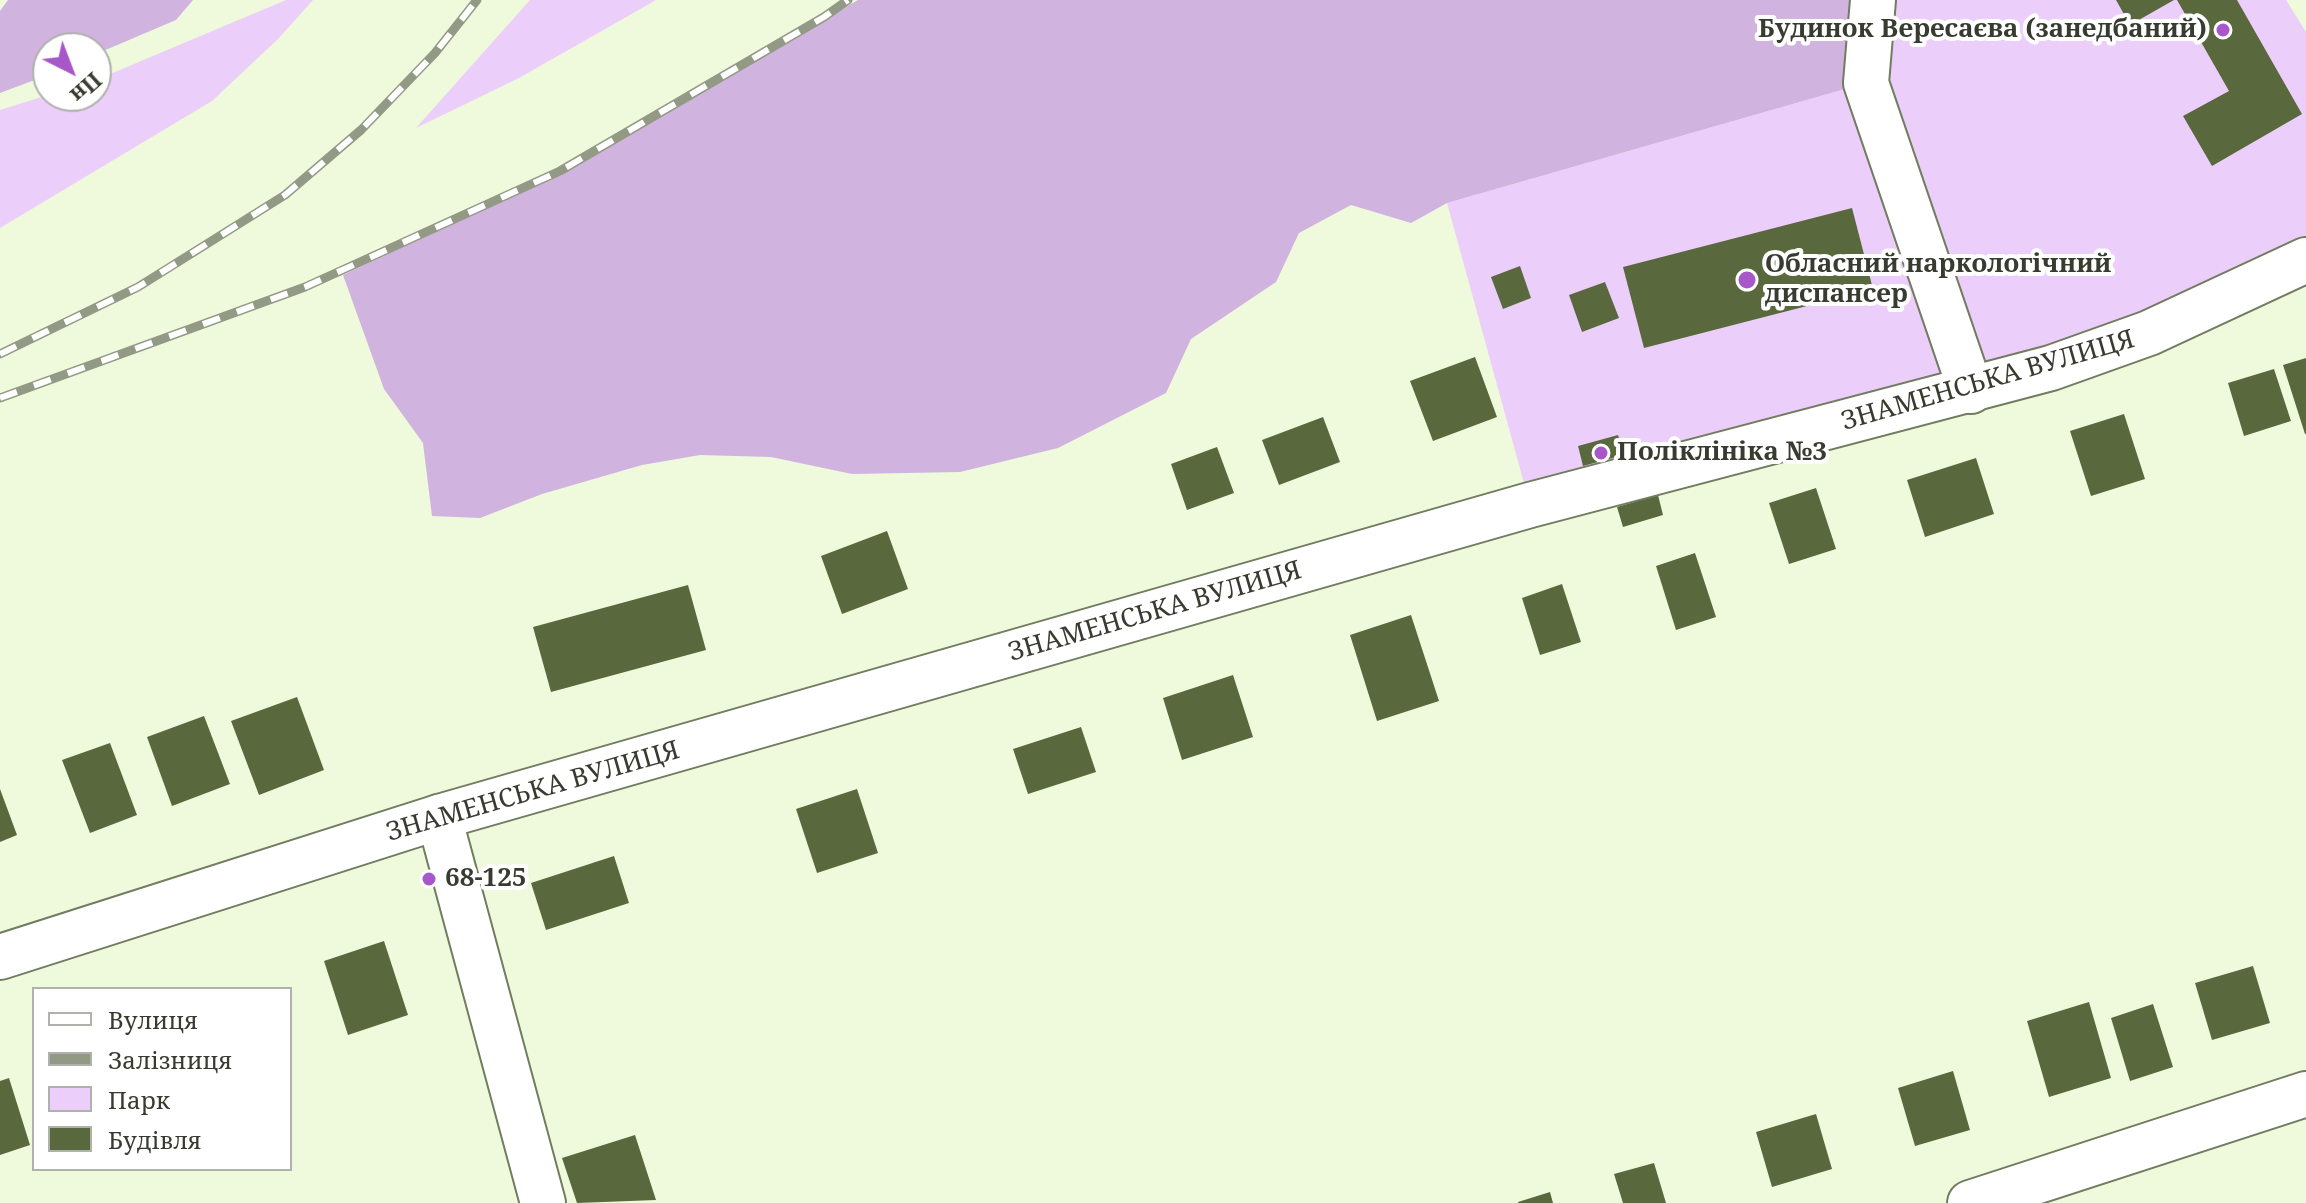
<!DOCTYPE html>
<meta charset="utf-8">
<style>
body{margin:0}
#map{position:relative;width:2306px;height:1203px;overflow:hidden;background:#eefadb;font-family:"Noto Serif",serif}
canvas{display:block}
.legend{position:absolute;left:32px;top:987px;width:260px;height:184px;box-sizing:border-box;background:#fff;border:2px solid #afb1ac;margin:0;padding:10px 14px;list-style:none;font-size:24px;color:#383c30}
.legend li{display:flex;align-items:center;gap:16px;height:40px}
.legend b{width:40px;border:2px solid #afb1ac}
.north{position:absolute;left:32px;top:32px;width:80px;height:80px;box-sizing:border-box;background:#fff;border:2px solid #afb1ac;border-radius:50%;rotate:138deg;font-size:22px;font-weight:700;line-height:32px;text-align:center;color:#383c30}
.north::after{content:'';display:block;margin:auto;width:28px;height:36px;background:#a757c8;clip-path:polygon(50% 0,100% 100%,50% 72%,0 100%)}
</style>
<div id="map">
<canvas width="2306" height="1203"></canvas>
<ul class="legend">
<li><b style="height:10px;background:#fff"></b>Вулиця</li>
<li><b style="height:10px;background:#929a85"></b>Залізниця</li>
<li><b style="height:22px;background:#eccefa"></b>Парк</li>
<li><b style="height:22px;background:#5a693d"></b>Будівля</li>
</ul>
<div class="north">Пн</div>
</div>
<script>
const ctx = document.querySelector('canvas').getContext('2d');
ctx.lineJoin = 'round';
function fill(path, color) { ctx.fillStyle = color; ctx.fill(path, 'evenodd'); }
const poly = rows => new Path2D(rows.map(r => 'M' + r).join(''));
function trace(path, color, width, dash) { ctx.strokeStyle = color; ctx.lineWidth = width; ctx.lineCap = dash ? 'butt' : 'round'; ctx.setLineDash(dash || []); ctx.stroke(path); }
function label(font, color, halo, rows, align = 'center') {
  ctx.font = font + ' "Noto Serif",serif'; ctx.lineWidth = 8; ctx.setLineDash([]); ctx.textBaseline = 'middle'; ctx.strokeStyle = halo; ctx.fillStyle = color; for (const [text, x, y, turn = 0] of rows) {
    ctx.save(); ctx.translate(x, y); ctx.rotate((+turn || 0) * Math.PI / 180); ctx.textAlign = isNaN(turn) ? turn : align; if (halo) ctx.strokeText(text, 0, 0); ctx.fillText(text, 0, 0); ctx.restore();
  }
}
const green = poly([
 [286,0,313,0,279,38,212,101,0,228,0,110,48,95,96,96,96,80],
 [530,0,656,0,519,78,416,128],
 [1873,0,2286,0,2306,32,2306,260,2149,333,1530,505,1447,203,1866,83]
]);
const forest = poly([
 [8,0,193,0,176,20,96,54,96,48,48,48,48,75,0,93,0,11],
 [858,0,1867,0,1866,83,1447,203,1411,223,1351,205,1299,233,1276,282,1191,339,1166,393,1058,448,960,472,852,474,771,457,700,455,642,465,542,494,480,518,432,516,423,443,384,389,343,275,566,169]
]);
const building = poly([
 [2116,0,2174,0,2130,25],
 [2177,0,2237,0,2302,114,2212,166,2183,116,2229,91],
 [1852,208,1873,289,1644,348,1623,267],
 [1520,266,1531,298,1503,309,1491,277],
 [1605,282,1619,318,1582,332,1569,295],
 [1475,357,1497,417,1433,441,1410,381],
 [2306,358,2306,434,2305,434,2283,365],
 [2274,369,2291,421,2244,436,2228,383],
 [2124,414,2145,479,2091,496,2070,431],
 [1323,417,1340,462,1279,485,1262,440],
 [1618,435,1624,455,1583,466,1578,446],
 [1217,447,1234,493,1187,510,1171,464],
 [1976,458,1994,514,1925,537,1907,480],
 [1816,488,1836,549,1789,564,1769,503],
 [1658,495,1663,515,1623,527,1617,507],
 [887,531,908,589,842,614,821,556],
 [1695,553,1716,617,1676,630,1656,566],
 [1562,584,1581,642,1540,655,1522,598],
 [688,585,706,650,551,692,533,627],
 [1411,615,1439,701,1377,721,1350,635],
 [1233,675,1253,737,1182,760,1163,698],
 [297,697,324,770,259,795,231,721],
 [204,716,230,784,172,806,147,737],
 [1081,727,1096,772,1028,794,1013,749],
 [110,743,137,815,90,833,62,760],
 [0,789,17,835,0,842],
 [857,789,878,853,817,873,796,809],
 [614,856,629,903,546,930,531,883],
 [384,941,408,1015,348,1035,324,961],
 [2253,966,2270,1023,2212,1040,2195,983],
 [2089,1002,2111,1078,2049,1097,2027,1021],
 [2153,1004,2173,1067,2130,1081,2111,1018],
 [1953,1071,1970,1130,1915,1146,1898,1088],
 [9,1078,30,1145,0,1155,0,1081],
 [1816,1114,1832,1169,1772,1187,1756,1132],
 [635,1135,656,1200,577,1203,562,1158],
 [1654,1163,1666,1203,1623,1203,1614,1174],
 [1550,1192,1553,1203,1518,1203,1518,1202]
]);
const minor = poly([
 [1873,0,1866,83,1971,391],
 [439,817,543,1203],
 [1970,1203,2306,1094]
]);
const major = poly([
 [0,957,439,817,1530,505,2051,368,2149,333,2306,260]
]);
const rail = poly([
 [0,354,138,287,285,195,361,130,435,53,477,0],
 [0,398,305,287,560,171,824,17,848,0]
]);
const markers = [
 [2223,30,8,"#a757c8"],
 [1747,280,10,"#a757c8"],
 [1601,453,8,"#a757c8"],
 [429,879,8,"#a757c8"]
];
const poiNames = [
 ["Будинок Вересаєва (занедбаний)",2207,30,"right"],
 ["Обласний наркологічний",1765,265],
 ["диспансер",1765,295],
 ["Поліклініка №3",1617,453],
 ["68-125",445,879]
];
const streetNames = [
 ["ЗНАМЕНСЬКА ВУЛИЦЯ",1988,381,-16],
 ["ЗНАМЕНСЬКА ВУЛИЦЯ",1155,612,-16],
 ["ЗНАМЕНСЬКА ВУЛИЦЯ",533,792,-16]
];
fill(green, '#eccefa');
fill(forest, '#d1b3df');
fill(building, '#5a693d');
trace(minor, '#717c60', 48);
trace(major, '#717c60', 48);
trace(minor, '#fff', 44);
trace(major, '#fff', 44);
trace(rail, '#929a85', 9);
trace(rail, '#fff', 6, [18]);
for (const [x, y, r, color] of markers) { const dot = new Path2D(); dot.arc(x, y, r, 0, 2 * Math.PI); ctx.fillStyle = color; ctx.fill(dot); trace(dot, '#fff', 3); }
label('bold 26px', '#383c30', '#fff', poiNames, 'left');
label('26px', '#383c30', '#fff', streetNames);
</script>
